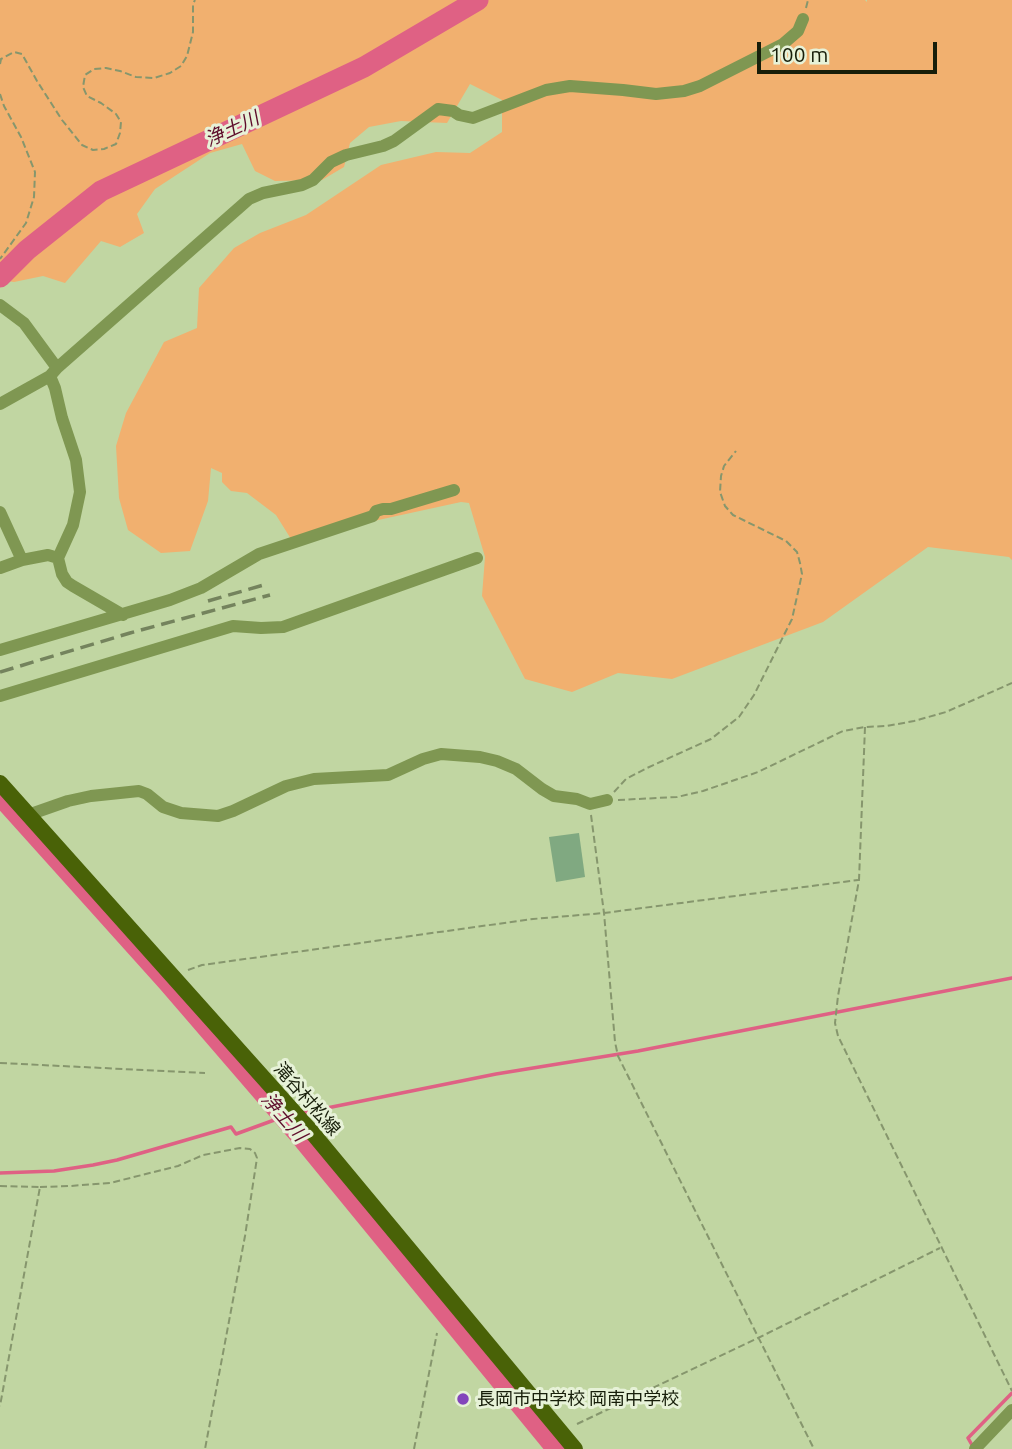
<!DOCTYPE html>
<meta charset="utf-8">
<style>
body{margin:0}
#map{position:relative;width:1012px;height:1449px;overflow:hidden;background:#c1d6a2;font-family:Ubuntu,sans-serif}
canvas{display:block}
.scale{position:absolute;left:757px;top:42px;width:180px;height:32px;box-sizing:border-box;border:4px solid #171e0a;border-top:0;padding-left:9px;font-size:21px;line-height:24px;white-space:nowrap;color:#171e0a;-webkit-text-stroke:5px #e7f2d8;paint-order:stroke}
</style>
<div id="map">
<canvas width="1012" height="1449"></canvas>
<div class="scale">100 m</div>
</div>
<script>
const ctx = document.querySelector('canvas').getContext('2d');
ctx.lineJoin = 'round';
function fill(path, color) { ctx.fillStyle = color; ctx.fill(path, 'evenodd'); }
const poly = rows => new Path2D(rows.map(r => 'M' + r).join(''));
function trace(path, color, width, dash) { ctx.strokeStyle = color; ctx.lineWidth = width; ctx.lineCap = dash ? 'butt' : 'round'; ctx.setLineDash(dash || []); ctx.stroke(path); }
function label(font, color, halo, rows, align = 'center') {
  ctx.font = font + ' Ubuntu,"Noto Sans JP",sans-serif'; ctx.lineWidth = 6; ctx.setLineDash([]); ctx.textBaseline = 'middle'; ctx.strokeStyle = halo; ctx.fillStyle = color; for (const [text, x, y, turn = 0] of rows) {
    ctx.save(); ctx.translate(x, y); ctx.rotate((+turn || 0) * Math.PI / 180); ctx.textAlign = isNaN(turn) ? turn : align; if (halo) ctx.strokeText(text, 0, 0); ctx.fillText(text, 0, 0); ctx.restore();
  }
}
const green = poly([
 [0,0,865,0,867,2,867,0,1012,0,1012,560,1009,557,928,547,823,622,672,679,618,673,572,692,525,679,482,596,485,557,469,503,461,502,291,539,276,515,247,493,231,491,222,482,222,473,211,468,208,501,190,551,161,553,128,530,119,498,116,446,126,413,164,342,197,328,199,288,234,248,260,233,306,215,381,165,436,152,470,153,502,132,502,100,470,84,447,123,401,121,369,127,350,143,344,167,322,180,275,181,255,171,242,144,210,153,155,189,137,214,144,233,120,247,101,241,65,283,43,276,14,282,0,280]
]);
const stream = poly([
 [302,1113,496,1074,638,1051,1012,978],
 [0,1173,54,1171,93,1165,117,1160,231,1127,236,1134,288,1115],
 [972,1445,968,1438,1012,1393]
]);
const river = poly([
 [0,277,27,250,101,191,364,67,478,0],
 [0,795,167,981,304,1140,557,1449]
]);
const building = poly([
 [579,833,585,877,556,882,549,837]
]);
const path = poly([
 [806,8,808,0],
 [0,64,1,59,14,52,22,54,37,81,62,120,82,145,93,150,104,149,116,144,120,133,121,122,116,114,101,103,87,96,83,87,85,75,94,69,106,68,120,71,136,77,154,78,170,73,181,66,187,56,193,32,193,4,195,0],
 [0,94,4,106,21,137,35,172,34,197,26,223,0,259],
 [865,727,859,880,838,996,835,1023,838,1036,1012,1391],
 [614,792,626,779,647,768,711,739,739,717,754,695,792,619,802,574,800,563,797,552,786,541,733,515,725,506,720,492,721,476,724,466,736,451],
 [618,800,677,797,703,791,758,772,843,731,865,727,887,726,914,721,946,712,1012,683],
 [591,815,604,913,615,1042,618,1056,814,1449],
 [188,970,202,965,533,919,604,913,858,880],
 [0,1063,205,1073],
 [0,1186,40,1187,0,1406],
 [40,1187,70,1186,110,1183,178,1166,203,1155,240,1148,250,1149,255,1153,257,1158,245,1236,205,1449],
 [577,1424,758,1338,940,1248],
 [414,1449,437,1333]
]);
const minor = poly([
 [0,305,24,323,57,368],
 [50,376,55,388,62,418,76,460,80,492,73,525,58,558,62,574,67,582,73,586,123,615],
 [0,404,50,376,57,368,249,199,263,193,302,185,313,180,331,162,346,155,383,146,394,141,438,109,453,111,459,115,473,118,546,90,570,86,623,90,656,94,684,91,700,86,783,44,798,31,803,19],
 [0,512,22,560,48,555,58,558],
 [0,568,22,560],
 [0,650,170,600,201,588,259,554,373,516,376,511,383,509,391,509,454,490],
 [0,696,233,626,261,628,283,627,477,558],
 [28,815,68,801,91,796,139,791,147,794,163,807,181,813,218,816,233,811,286,786,314,779,388,775,423,759,441,754,480,757,497,761,516,769,542,789,554,796,577,799,590,804,607,800],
 [975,1449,1012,1410]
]);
const major = poly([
 [0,783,310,1130,575,1449]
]);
const rail = poly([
 [208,601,267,584],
 [0,672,130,633,270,595]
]);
const markers = [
 [463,1399,7,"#8345bb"]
];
const streetNames = [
 ["滝谷村松線",307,1099,49]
];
const poiNames = [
 ["長岡市中学校 岡南中学校",477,1399]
];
const waterNames = [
 ["浄土川",232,129,-25],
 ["浄土川",284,1117,49]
];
fill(green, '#f1b06f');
trace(stream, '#df6184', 3.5);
trace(river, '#df6184', 21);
fill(building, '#80a981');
trace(path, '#86966d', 2, [7, 3.5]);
trace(minor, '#7f9752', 12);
trace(major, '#496207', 16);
trace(rail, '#74835d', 3.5, [14, 7]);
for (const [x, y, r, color] of markers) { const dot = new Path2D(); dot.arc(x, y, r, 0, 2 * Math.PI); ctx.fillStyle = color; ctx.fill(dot); trace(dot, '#e7f2d8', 2.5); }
label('18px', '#171e0a', '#e7f2d8', streetNames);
label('18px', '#171e0a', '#e7f2d8', poiNames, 'left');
label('italic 19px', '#5e0d2b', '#e7f2d8', waterNames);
</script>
